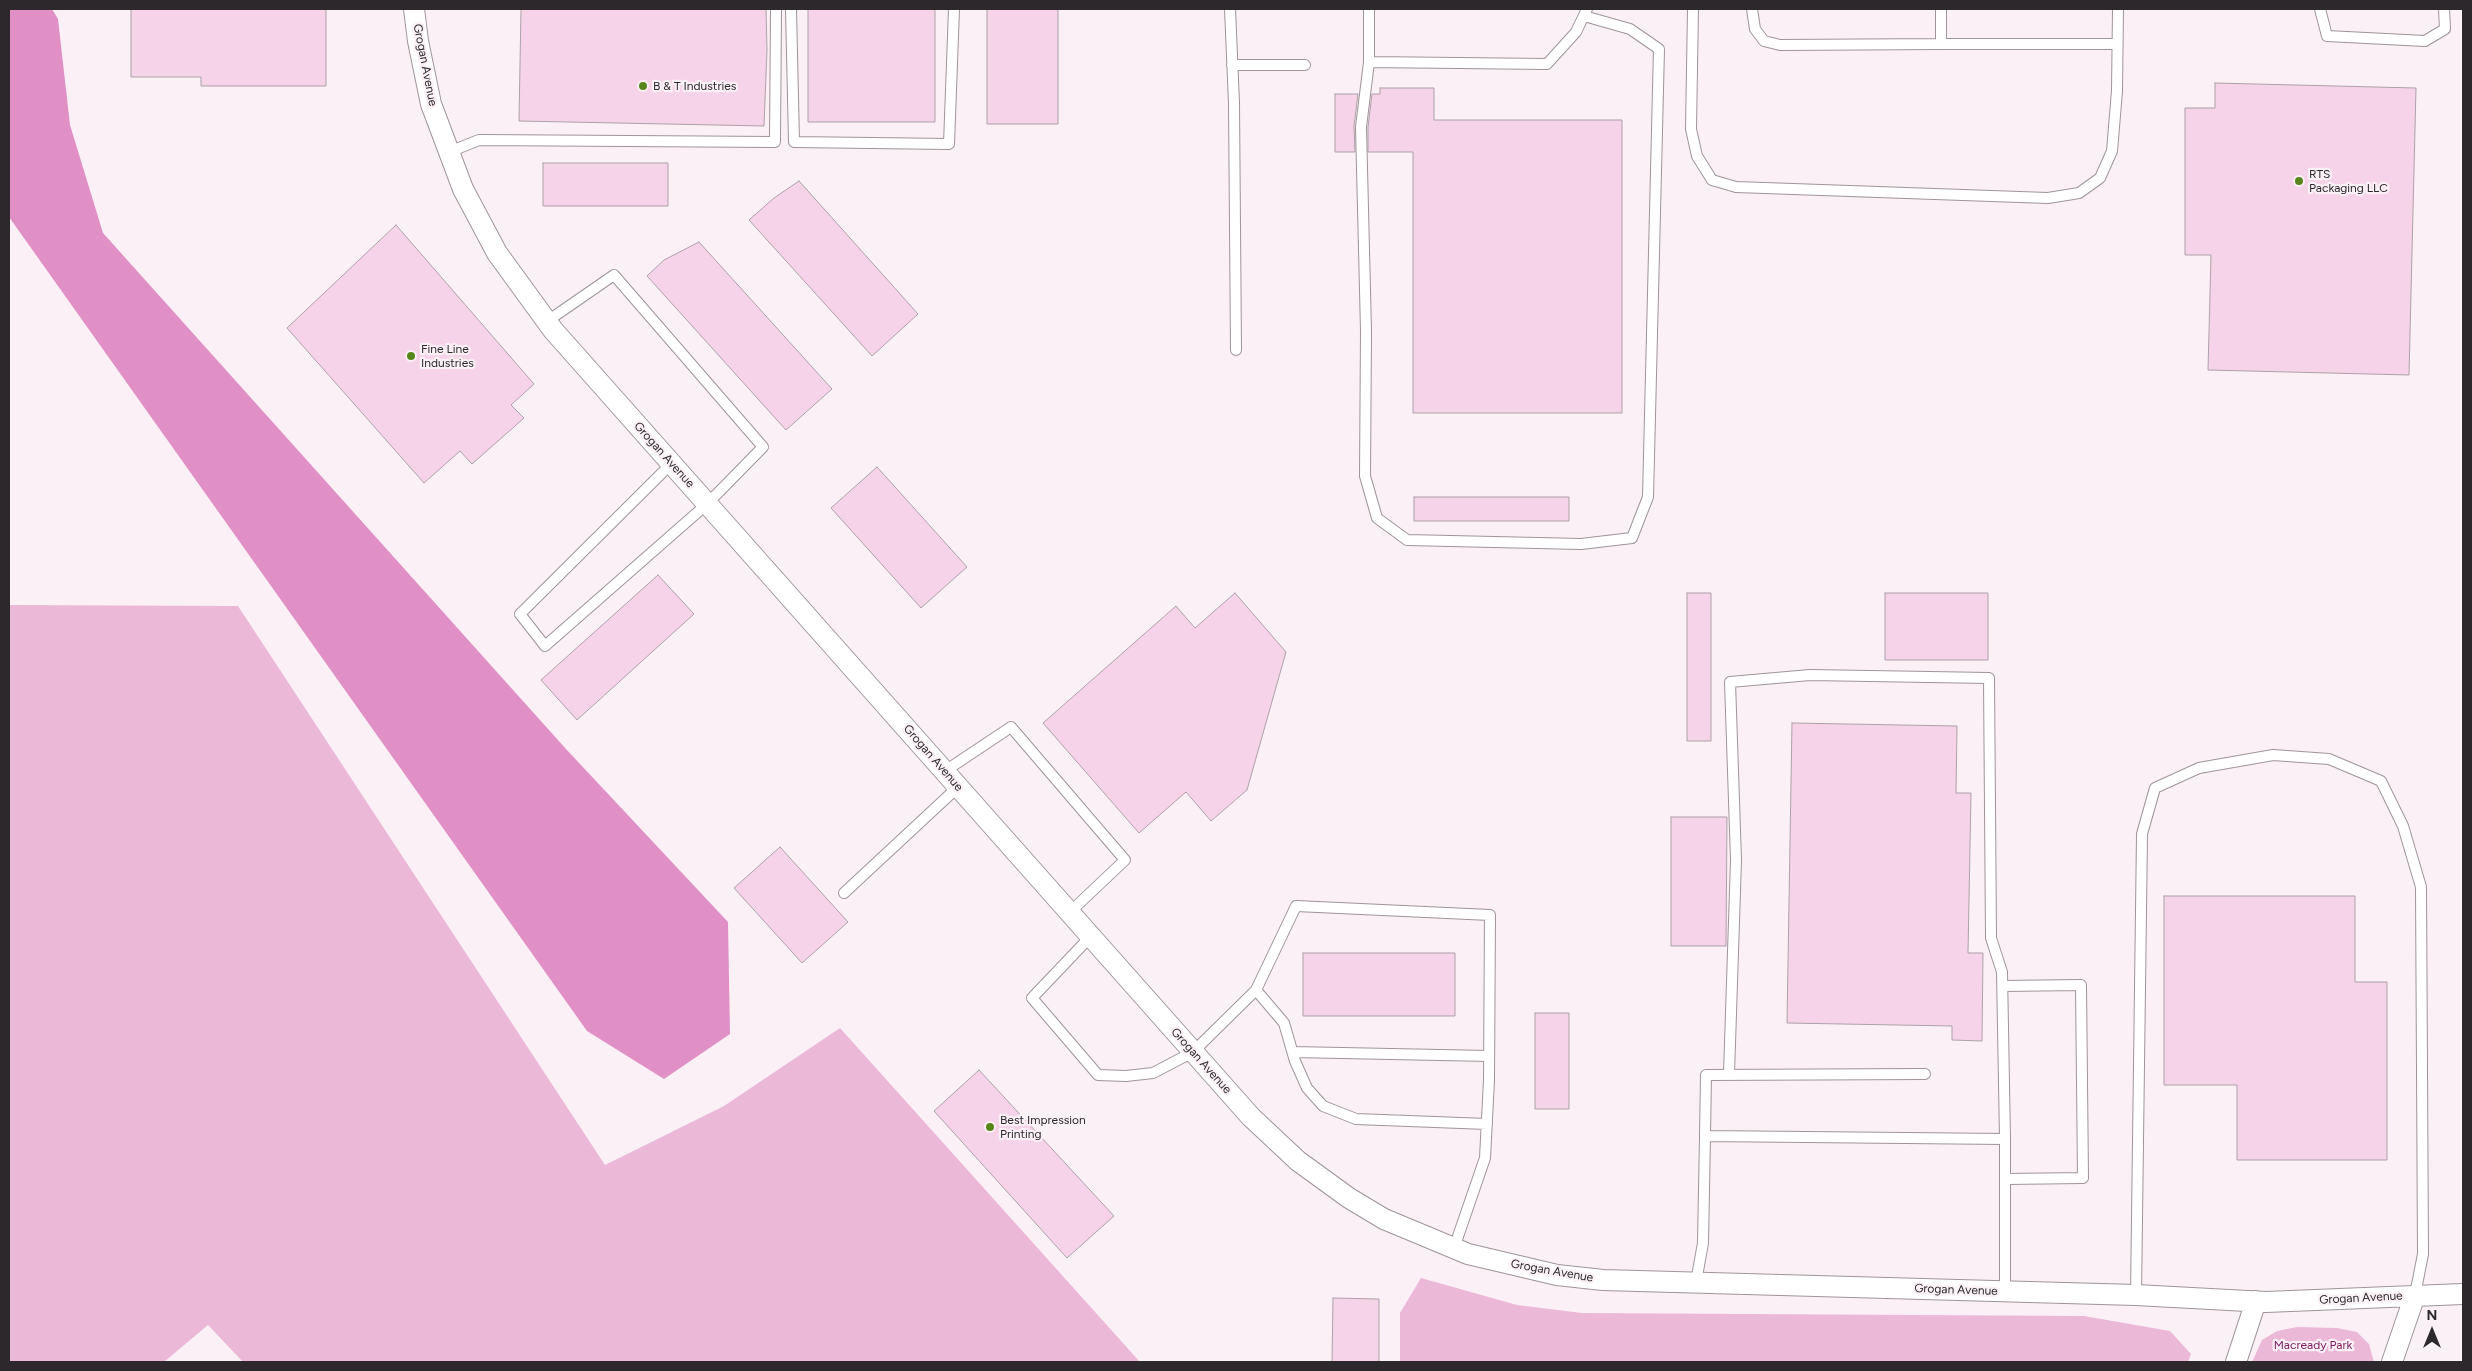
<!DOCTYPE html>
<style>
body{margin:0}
#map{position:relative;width:2472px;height:1371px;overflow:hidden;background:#fcf0f7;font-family:Figtree,sans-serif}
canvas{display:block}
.frame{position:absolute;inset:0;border:10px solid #2c282b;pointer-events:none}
.north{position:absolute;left:2407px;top:1306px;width:50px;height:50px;-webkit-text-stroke:4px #fcf0f7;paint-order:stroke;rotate:0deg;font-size:14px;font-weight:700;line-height:20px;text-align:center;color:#2c282b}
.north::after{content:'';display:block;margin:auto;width:18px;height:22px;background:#2c282b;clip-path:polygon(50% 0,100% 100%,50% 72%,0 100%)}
</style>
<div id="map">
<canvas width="2472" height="1371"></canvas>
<div class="frame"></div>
<div class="north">N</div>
</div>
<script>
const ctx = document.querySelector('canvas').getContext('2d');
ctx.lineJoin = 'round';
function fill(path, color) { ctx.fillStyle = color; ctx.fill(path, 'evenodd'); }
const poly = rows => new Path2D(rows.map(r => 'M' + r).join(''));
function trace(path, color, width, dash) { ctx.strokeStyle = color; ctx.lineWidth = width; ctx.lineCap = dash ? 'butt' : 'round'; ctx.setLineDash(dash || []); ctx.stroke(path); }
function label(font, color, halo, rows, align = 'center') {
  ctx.font = font + ' Figtree,sans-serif'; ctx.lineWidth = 4.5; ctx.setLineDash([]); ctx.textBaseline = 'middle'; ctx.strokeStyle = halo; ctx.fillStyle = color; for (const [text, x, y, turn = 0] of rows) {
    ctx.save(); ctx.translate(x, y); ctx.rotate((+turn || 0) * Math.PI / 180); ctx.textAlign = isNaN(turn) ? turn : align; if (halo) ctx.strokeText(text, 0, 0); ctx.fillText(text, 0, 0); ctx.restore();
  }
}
const green = poly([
 [9,605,238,606,605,1165,724,1106,840,1028,1140,1362,243,1362,208,1325,164,1362,9,1362],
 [1421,1278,1517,1305,1582,1313,2084,1316,2170,1331,2191,1354,2188,1362,1400,1362,1400,1313],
 [2297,1327,2337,1328,2357,1332,2369,1344,2374,1362,2252,1362,2262,1340,2277,1331]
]);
const water = poly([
 [9,9,52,9,58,19,70,125,103,233,566,749,728,922,730,1034,664,1079,587,1031,9,217]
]);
const building = poly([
 [131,9,326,9,326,86,201,86,201,77,131,77,131,9],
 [521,9,766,9,767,50,764,126,519,121,521,9],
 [808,9,935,9,935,122,808,122,808,9],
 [987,9,1058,9,1058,124,987,124,987,9],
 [2215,83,2416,88,2409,375,2208,370,2211,255,2185,255,2185,108,2215,108,2215,83],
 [1380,88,1434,88,1434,120,1622,120,1622,413,1413,413,1413,152,1368,152,1368,127,1372,94,1380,94,1380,88],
 [1335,94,1358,94,1354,126,1355,152,1335,152,1335,94],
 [543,163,668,163,668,206,543,206,543,163],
 [799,181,918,314,872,356,749,220,774,198,799,181],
 [396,225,534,384,511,405,524,418,472,464,460,451,424,483,287,328,396,225],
 [699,242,832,389,786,430,647,276,664,260,699,242],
 [877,467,967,567,921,608,831,508,877,467],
 [1414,497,1569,497,1569,521,1414,521,1414,497],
 [658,575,694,614,577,720,541,680,658,575],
 [1235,593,1286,652,1247,790,1211,821,1186,792,1139,833,1043,723,1176,606,1195,628,1235,593],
 [1687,593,1711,593,1711,741,1687,741,1687,593],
 [1885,593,1988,593,1988,660,1885,660,1885,593],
 [1792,723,1957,726,1956,793,1971,793,1968,953,1983,953,1982,1041,1952,1040,1952,1026,1787,1023,1792,723],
 [1671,817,1727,817,1726,946,1671,946,1671,817],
 [780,847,848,922,802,963,734,888,780,847],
 [2164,896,2355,896,2355,982,2387,982,2387,1160,2237,1160,2237,1085,2164,1085,2164,896],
 [1303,953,1455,953,1455,1016,1303,1016,1303,953],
 [1535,1013,1569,1013,1569,1109,1535,1109,1535,1013],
 [979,1070,1114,1216,1067,1258,934,1111,979,1070],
 [1333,1298,1379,1299,1379,1362,1332,1362,1333,1298]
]);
const service = poly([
 [791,9,794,142,949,144,954,9],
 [1230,9,1234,103,1236,350],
 [1369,9,1369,62,1547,64,1576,32,1587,9],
 [1693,9,1691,129,1697,156,1712,180,1736,187,2048,198,2079,193,2100,178,2112,151,2117,91,2118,9],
 [1752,9,1755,29,1764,41,1780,45,1941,44],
 [1941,9,1941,44,2117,44],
 [2320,9,2327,36,2425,41,2445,29,2444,9],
 [1369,62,1361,127,1366,331,1365,476,1377,518,1407,540,1581,544,1632,538,1648,497,1659,49,1630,29,1584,16],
 [1232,65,1305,65],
 [449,152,479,140,775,142,776,9],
 [546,322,614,275,763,447,707,504,545,646,520,614,671,464],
 [945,771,1011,727,1125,860,1070,912],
 [844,893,958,787],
 [1091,936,1032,998,1098,1075,1126,1076,1153,1073,1193,1052,1256,990,1296,906,1490,915,1489,1080,1485,1158,1454,1248],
 [2003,986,2081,985,2083,1178,2006,1179],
 [1256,990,1284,1023,1295,1061,1307,1088,1323,1106,1356,1119,1487,1124],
 [1293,1052,1489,1056],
 [1729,1074,1736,860,1730,682,1810,675,1989,678,1991,938,2002,972,2005,1139],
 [1705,1136,1706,1075,1925,1074],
 [1696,1282,1703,1243,1705,1136,2005,1139,2005,1291],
 [2136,1295,2142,834,2155,788,2199,768,2273,755,2329,759,2381,781,2403,826,2421,887,2423,1254,2415,1295]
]);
const minor = poly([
 [414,9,418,41,431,104,463,189,497,253,553,330,1251,1117,1298,1161,1349,1198,1384,1219,1468,1254,1557,1275,1603,1280,2136,1295,2266,1302,2463,1294],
 [2236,1362,2256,1301],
 [2392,1362,2415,1295]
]);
const markers = [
 [643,86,5,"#57871a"],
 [2299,181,5,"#57871a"],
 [411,356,5,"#57871a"],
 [990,1127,5,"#57871a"]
];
const streetNames = [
 ["Grogan Avenue",425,65,79],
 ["Grogan Avenue",664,455,48],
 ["Grogan Avenue",933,758,49],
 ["Grogan Avenue",1201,1061,48],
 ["Grogan Avenue",1552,1271,10],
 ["Grogan Avenue",1956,1290,2],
 ["Grogan Avenue",2361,1298,-3]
];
const poiNames = [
 ["B & T Industries",653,86],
 ["RTS",2309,174],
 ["Packaging LLC",2309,188],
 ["Fine Line",421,349],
 ["Industries",421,363],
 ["Best Impression",1000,1120],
 ["Printing",1000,1134]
];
const parkNames = [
 ["Macready Park",2313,1345]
];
fill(green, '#ecb8d8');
fill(water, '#e090c4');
fill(building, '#f6d3e8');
trace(building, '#aca1a8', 1);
trace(service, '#9f949a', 12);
trace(minor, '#9f949a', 22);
trace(service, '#fff', 10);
trace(minor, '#fff', 20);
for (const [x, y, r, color] of markers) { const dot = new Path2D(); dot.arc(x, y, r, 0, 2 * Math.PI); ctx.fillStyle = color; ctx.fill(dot); trace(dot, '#fcf0f7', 2); }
label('12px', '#2c282b', '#fcf0f7', streetNames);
label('12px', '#2c282b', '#fcf0f7', poiNames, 'left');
label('12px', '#781b5f', '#fcf0f7', parkNames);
</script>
